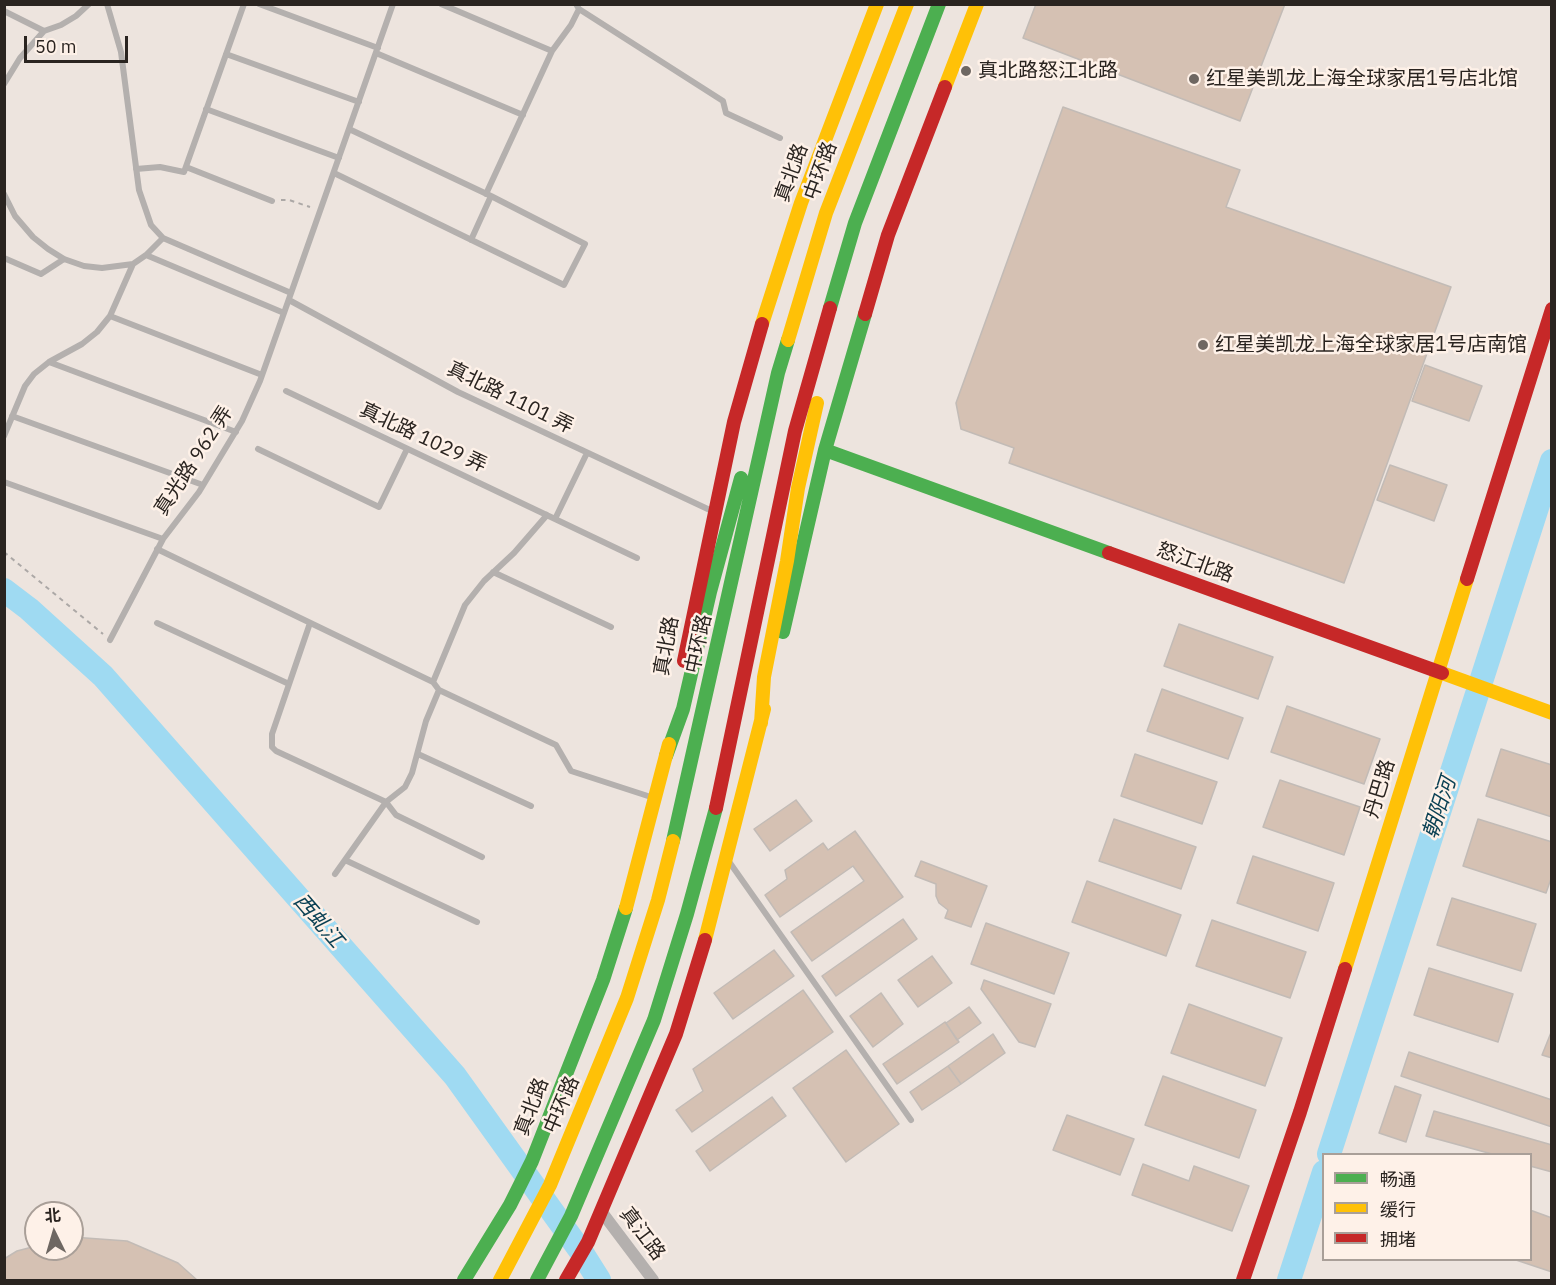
<!DOCTYPE html>
<meta charset="utf-8">
<style>
body{margin:0}
#map{position:relative;width:1556px;height:1285px;overflow:hidden;background:#ede4de;font-family:"IBM Plex Sans","Noto Sans SC",sans-serif}
canvas{display:block}
.frame{position:absolute;inset:0;border:6px solid #2a2420;pointer-events:none}
.legend{position:absolute;left:1322px;top:1153px;width:210px;height:108px;box-sizing:border-box;background:#fef1e8;border:2px solid #a99f98;margin:0;padding:8px 10px;list-style:none;font-size:18px;color:#2a2420}
.legend li{display:flex;align-items:center;gap:12px;height:30px}
.legend b{width:30px;border:2px solid #a99f98}
.north{position:absolute;left:24px;top:1201px;width:60px;height:60px;box-sizing:border-box;background:#fef1e8;border:2px solid #a99f98;border-radius:50%;rotate:355deg;font-size:16px;font-weight:700;line-height:24px;text-align:center;color:#2a2420}
.north::after{content:'';display:block;margin:auto;width:21px;height:27px;background:#6e6762;clip-path:polygon(50% 0,100% 100%,50% 72%,0 100%)}
.scale{position:absolute;left:24px;top:36px;width:104px;height:27px;box-sizing:border-box;border:3px solid #2a2420;border-top:0;padding-left:8px;font-size:18px;line-height:21px;white-space:nowrap;color:#2a2420;-webkit-text-stroke:4px #fef1e8;paint-order:stroke}
</style>
<div id="map">
<canvas width="1556" height="1285"></canvas>
<div class="frame"></div>
<ul class="legend">
<li><b style="height:8px;background:#4caf50"></b>畅通</li>
<li><b style="height:8px;background:#ffc107"></b>缓行</li>
<li><b style="height:8px;background:#c62828"></b>拥堵</li>
</ul>
<div class="north">北</div>
<div class="scale">50 m</div>
</div>
<script>
const ctx = document.querySelector('canvas').getContext('2d');
ctx.lineJoin = 'round';
const poly = rows => new Path2D(rows.map(r => 'M' + r).join(''));
function trace(path, color, width, dash) { ctx.strokeStyle = color; ctx.lineWidth = width; ctx.lineCap = dash ? 'butt' : 'round'; ctx.setLineDash(dash || []); ctx.stroke(path); }
function fill(path, color) { ctx.fillStyle = color; ctx.fill(path, 'evenodd'); }
function label(font, color, halo, rows, align = 'center') {
  ctx.font = font + ' "IBM Plex Sans","Noto Sans SC",sans-serif'; ctx.lineWidth = 5; ctx.setLineDash([]); ctx.textBaseline = 'middle'; ctx.strokeStyle = halo; ctx.fillStyle = color; for (const [text, x, y, turn = 0] of rows) {
    ctx.save(); ctx.translate(x, y); ctx.rotate((+turn || 0) * Math.PI / 180); ctx.textAlign = isNaN(turn) ? turn : align; if (halo) ctx.strokeText(text, 0, 0); ctx.fillText(text, 0, 0); ctx.restore();
  }
}
const river = poly([
 [4,590,29,609,103,676,455,1076,582,1253,599,1280],
 [1329,1154,1552,461],
 [1289,1280,1324,1172]
]);
const building = poly([
 [1036,4,1285,4,1240,121,1023,38,1036,4],
 [1063,107,1240,170,1226,207,1451,287,1344,583,1009,463,1014,448,961,429,956,403,1063,107],
 [1425,365,1482,386,1469,421,1412,401,1425,365],
 [1390,465,1447,485,1434,521,1377,500,1390,465],
 [1179,624,1273,657,1258,699,1164,666,1179,624],
 [1162,689,1243,718,1228,759,1147,731,1162,689],
 [1287,706,1380,739,1364,784,1271,752,1287,706],
 [1501,749,1552,765,1552,817,1486,796,1501,749],
 [1135,754,1217,782,1202,824,1121,796,1135,754],
 [1280,780,1360,807,1344,855,1263,827,1280,780],
 [796,800,812,821,770,851,754,829,796,800],
 [1114,819,1196,847,1181,889,1099,861,1114,819],
 [1478,819,1552,842,1552,876,1546,893,1463,866,1478,819],
 [855,831,903,897,812,961,791,932,864,881,853,866,780,917,765,895,787,879,785,870,823,843,828,850,855,831],
 [1253,856,1334,883,1318,931,1237,903,1253,856],
 [921,861,987,886,971,927,945,918,948,910,939,903,936,896,936,884,915,876,921,861],
 [1087,881,1181,915,1166,956,1072,922,1087,881],
 [1452,898,1536,924,1521,971,1437,945,1452,898],
 [903,919,917,939,836,996,822,976,903,919],
 [1212,920,1306,952,1290,998,1196,966,1212,920],
 [986,923,1069,953,1054,994,971,964,986,923],
 [774,950,794,976,733,1019,714,993,774,950],
 [932,956,952,983,918,1007,898,980,932,956],
 [1429,968,1513,994,1498,1042,1414,1015,1429,968],
 [984,980,1051,1004,1035,1047,1019,1042,981,989,984,980],
 [803,990,833,1032,692,1132,676,1110,703,1091,693,1069,803,990],
 [881,993,903,1024,873,1047,850,1016,881,993],
 [1189,1004,1282,1038,1265,1086,1171,1053,1189,1004],
 [969,1007,981,1023,957,1040,946,1023,969,1007],
 [945,1022,959,1042,897,1084,883,1064,945,1022],
 [1552,1030,1552,1058,1542,1055,1552,1030],
 [993,1034,1005,1053,961,1084,948,1066,993,1034],
 [846,1050,899,1124,846,1162,793,1088,846,1050],
 [1409,1052,1552,1100,1552,1127,1401,1076,1409,1052],
 [948,1066,961,1084,922,1110,910,1092,948,1066],
 [1163,1076,1256,1110,1239,1158,1145,1125,1163,1076],
 [1395,1086,1421,1095,1406,1142,1379,1133,1395,1086],
 [772,1097,786,1116,710,1171,696,1151,772,1097],
 [1434,1111,1552,1145,1552,1172,1530,1166,1530,1154,1492,1154,1426,1136,1434,1111],
 [1067,1115,1134,1139,1120,1175,1053,1150,1067,1115],
 [1143,1164,1189,1181,1194,1166,1249,1186,1232,1231,1132,1195,1143,1164],
 [1530,1210,1552,1218,1552,1272,1516,1260,1530,1260,1530,1210],
 [72,1237,127,1241,178,1263,197,1280,4,1280,4,1259,17,1251,36,1246,36,1249,72,1249,72,1237]
]);
const path = poly([
 [281,200,289,200,310,207],
 [4,552,103,634]
]);
const lane = poly([
 [107,4,121,52,139,190,151,225,163,238,291,293],
 [259,4,378,48],
 [441,4,552,51],
 [576,4,579,9,723,101,726,113,780,138],
 [4,11,44,31],
 [376,53,523,115],
 [226,54,359,102],
 [4,84,20,58,44,31,61,25,76,16,89,4],
 [206,109,339,158],
 [186,167,272,201],
 [136,169,160,167,184,172,244,4],
 [334,173,564,285,585,244,491,196,349,129],
 [4,194,15,216,33,237,48,249,64,259,84,266,102,268,133,264,146,255,163,238],
 [486,194,552,51,571,25,579,9],
 [471,240,491,196],
 [146,255,284,313],
 [4,258,41,274,64,259],
 [289,300,458,392,712,511],
 [110,316,262,375],
 [49,362,236,432],
 [286,391,637,558],
 [12,416,203,485],
 [4,436,25,386,34,374,49,362,82,344,97,332,110,316,133,264],
 [258,449,379,507,407,449],
 [4,482,163,539],
 [555,519,587,453],
 [157,549,433,682,439,690,556,745,571,771,654,798],
 [493,572,611,627],
 [157,623,289,684],
 [310,623,272,734,272,747,276,751,386,802,396,815,482,857],
 [110,640,163,539,199,492,242,421,260,381,393,4],
 [433,682,465,605,484,581,514,553,547,515],
 [418,754,531,806],
 [345,860,477,922],
 [730,863,911,1120],
 [335,874,386,802,405,787,412,773,426,721,439,690]
]);
const street = poly([
 [601,1211,653,1280]
]);
const fast = poly([
 [830,308,855,223,939,4],
 [825,450,1109,553],
 [783,632,825,450,865,314],
 [666,756,683,709,710,592,741,478],
 [673,841,778,373,788,340],
 [464,1280,510,1205,532,1161,603,980,626,908],
 [537,1280,571,1216,654,1020,687,914,716,808]
]);
const slow = poly([
 [945,87,977,4],
 [762,324,801,203,877,4],
 [788,340,826,213,907,4],
 [1442,673,1552,713],
 [761,723,764,677,787,561,798,488,817,403],
 [626,908,669,744],
 [705,940,764,709],
 [1345,969,1467,579],
 [500,1280,550,1185,627,998,658,900,673,841]
]);
const jam = poly([
 [865,314,888,235,945,87],
 [1109,553,1442,673],
 [1467,579,1552,309],
 [684,661,734,422,762,324],
 [716,808,795,431,830,308],
 [566,1280,588,1242,676,1034,705,940],
 [1243,1280,1300,1112,1345,969]
]);
const markers = [
 [966,71,6,"#6e6762"],
 [1194,79,6,"#6e6762"],
 [1203,345,6,"#6e6762"]
];
const poiNames = [
 ["真北路怒江北路",978,71],
 ["红星美凯龙上海全球家居1号店北馆",1206,79],
 ["红星美凯龙上海全球家居1号店南馆",1215,345]
];
const streetNames = [
 ["中环路",821,171,-70],
 ["真北路",792,173,-70],
 ["真北路 1101 弄",510,398,26],
 ["真北路 1029 弄",423,438,25],
 ["真光路 962 弄",194,461,-57],
 ["怒江北路",1195,563,20],
 ["中环路",699,644,-78],
 ["真北路",667,646,-80],
 ["丹巴路",1380,789,-73],
 ["中环路",562,1105,-67],
 ["真北路",532,1107,-69],
 ["真江路",642,1234,53]
];
const waterNames = [
 ["朝阳河",1440,808,-72],
 ["西虬江",318,921,49]
];
trace(river, '#9fdaf2', 24);
fill(building, '#d5c1b3');
trace(building, '#c2bbb6', 1.5);
trace(path, '#aca8a6', 2, [4.5, 4.5]);
trace(lane, '#b4b0ae', 6);
trace(street, '#b4b0ae', 12);
trace(fast, '#4caf50', 14);
trace(slow, '#ffc107', 14);
trace(jam, '#c62828', 14);
for (const [x, y, r, color] of markers) { const dot = new Path2D(); dot.arc(x, y, r, 0, 2 * Math.PI); ctx.fillStyle = color; ctx.fill(dot); trace(dot, '#fef1e8', 2); }
label('20px', '#2a2420', '#fef1e8', poiNames, 'left');
label('20px', '#2a2420', '#fef1e8', streetNames);
label('italic 21px', '#0b4154', '#fef1e8', waterNames);
</script>
